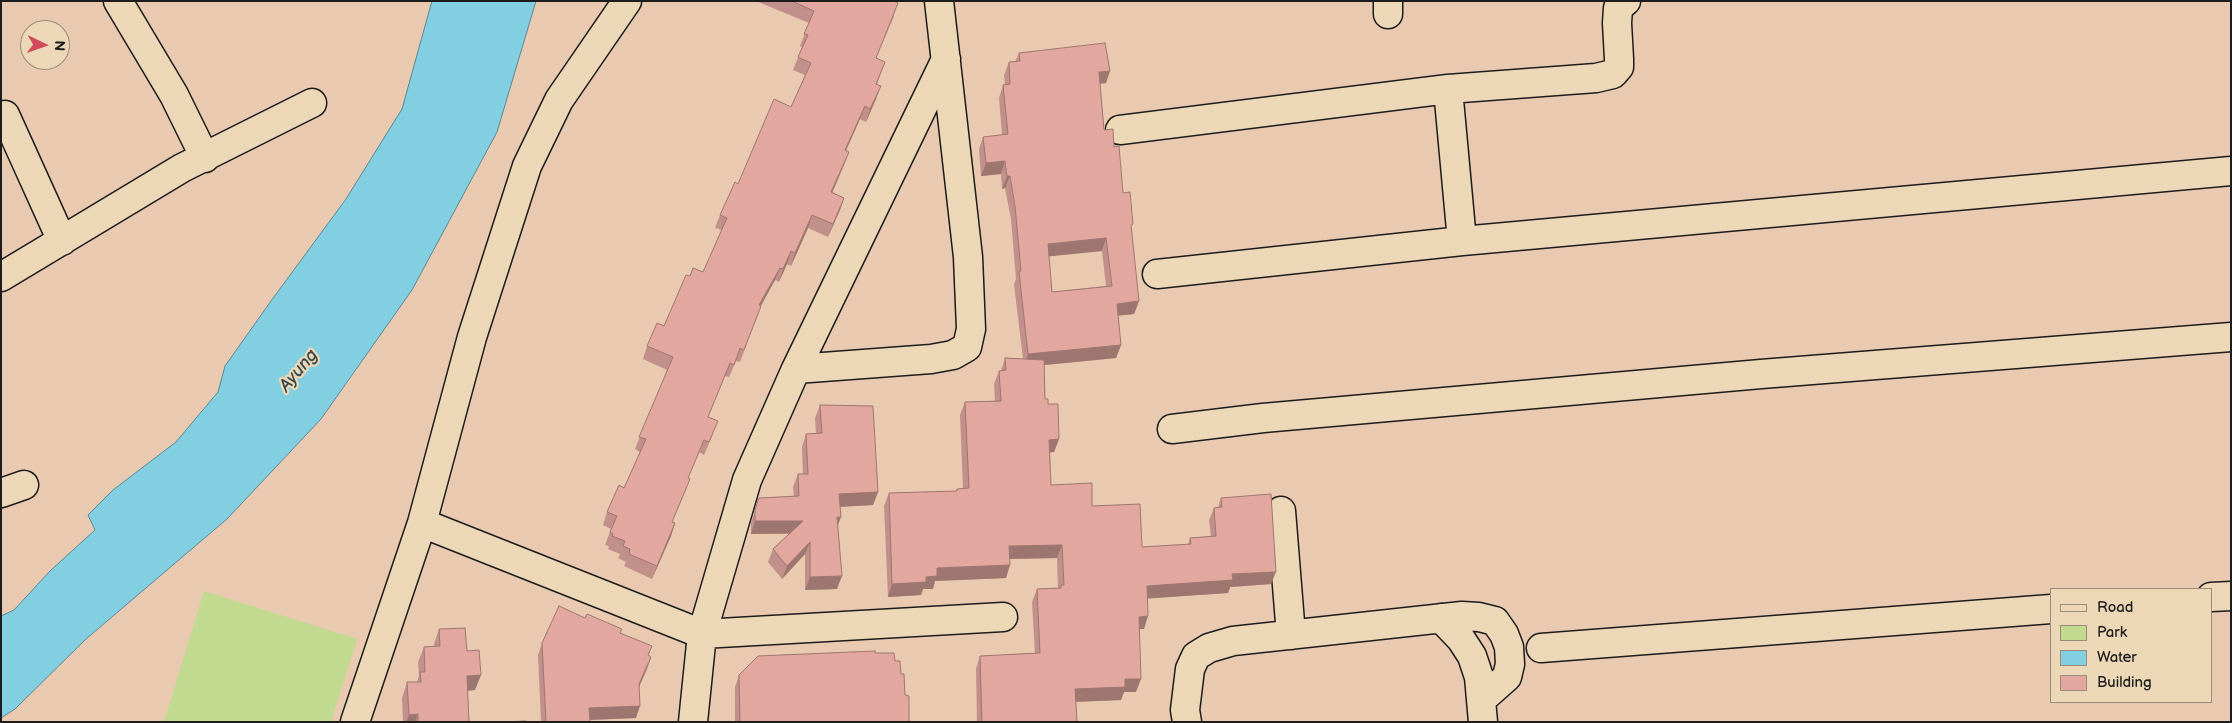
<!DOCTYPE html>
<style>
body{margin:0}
#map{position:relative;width:2232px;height:723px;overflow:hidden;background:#e9c9af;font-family:"Balsamiq Sans",sans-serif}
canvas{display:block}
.frame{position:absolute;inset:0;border:2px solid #1c1c1c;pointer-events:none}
.legend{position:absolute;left:2050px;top:588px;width:162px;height:115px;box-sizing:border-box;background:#ecd7b6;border:1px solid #998c78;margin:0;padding:6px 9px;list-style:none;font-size:15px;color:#1c1c1c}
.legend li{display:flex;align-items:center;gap:10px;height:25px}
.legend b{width:25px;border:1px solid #998c78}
.north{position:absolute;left:20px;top:20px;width:50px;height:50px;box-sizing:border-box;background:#ecd7b6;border:1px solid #998c78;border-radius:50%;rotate:93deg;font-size:14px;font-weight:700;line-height:20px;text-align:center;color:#1c1c1c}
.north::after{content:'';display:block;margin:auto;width:18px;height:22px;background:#d1495b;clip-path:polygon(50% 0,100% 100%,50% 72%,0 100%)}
</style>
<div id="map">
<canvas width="2232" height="723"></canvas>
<div class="frame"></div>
<ul class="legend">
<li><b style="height:6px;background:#ecd7b6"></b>Road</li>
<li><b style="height:14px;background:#c2da90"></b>Park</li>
<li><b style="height:14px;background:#83cfe2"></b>Water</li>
<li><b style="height:14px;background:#e2a8a0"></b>Building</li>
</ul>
<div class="north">N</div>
</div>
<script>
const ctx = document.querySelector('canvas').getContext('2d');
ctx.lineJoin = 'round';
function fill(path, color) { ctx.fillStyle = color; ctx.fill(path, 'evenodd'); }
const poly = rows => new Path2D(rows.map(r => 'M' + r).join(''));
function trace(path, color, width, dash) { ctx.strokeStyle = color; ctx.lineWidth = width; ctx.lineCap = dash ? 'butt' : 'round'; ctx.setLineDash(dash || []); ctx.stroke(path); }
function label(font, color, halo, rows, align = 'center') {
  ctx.font = font + ' "Balsamiq Sans",sans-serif'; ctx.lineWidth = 4.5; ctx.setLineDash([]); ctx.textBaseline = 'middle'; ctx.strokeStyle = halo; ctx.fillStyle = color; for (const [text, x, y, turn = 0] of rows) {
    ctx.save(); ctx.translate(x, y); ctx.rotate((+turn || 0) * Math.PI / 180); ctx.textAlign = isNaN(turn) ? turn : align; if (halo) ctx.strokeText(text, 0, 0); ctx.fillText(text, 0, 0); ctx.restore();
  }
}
const green = poly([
 [204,591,357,639,331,722,164,722]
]);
const water = poly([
 [432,1,536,1,497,132,412,290,321,419,227,519,86,639,15,709,1,718,1,616,14,610,50,571,95,530,88,515,113,490,176,442,218,392,225,366,271,301,346,199,402,109,432,1]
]);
const minor = poly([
 [118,1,174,95,205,158],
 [1388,1,1388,14],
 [1448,89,1462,241],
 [5,115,62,241],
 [1120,130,1448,89,1596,78,1613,74,1619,67,1619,59,1617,23,1618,8,1626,1],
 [1157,274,1462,241,2231,171],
 [1,277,182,168,312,103],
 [796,369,946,59],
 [1172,429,1263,418,1761,374,2231,337],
 [1,493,24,485],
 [1281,511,1291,635],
 [422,523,702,634,1003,617],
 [2211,597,2231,596],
 [1441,618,1461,639,1472,656,1479,677,1483,722],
 [1541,648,2051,609],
 [355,722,422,523,472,337,527,166,559,100,627,1],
 [693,722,702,634,747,480,796,369,931,359,953,355,967,347,971,329,968,257,939,1],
 [1187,722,1185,710,1190,669,1196,656,1209,648,1233,641,1462,616,1479,617,1495,621,1504,634,1509,647,1510,664,1507,677,1481,700]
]);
const wall = poly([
 [756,1,894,1,894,16,876,58,885,62,877,84,876,99,866,122,860,119,846,151,849,152,832,192,844,198,840,210,828,237,808,228,791,266,787,264,779,282,775,280,761,306,740,362,736,361,729,377,725,376,708,417,713,434,704,455,699,452,688,478,690,479,685,492,672,522,675,523,671,536,652,579,624,566,626,562,618,558,620,554,608,549,609,546,605,545,611,529,603,525,607,512,624,488,640,452,635,449,667,370,643,359,647,346,664,326,690,276,703,272,722,230,715,228,720,215,738,184,791,107,805,75,793,70,802,47,800,46,809,23],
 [1019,53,1106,83,1100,84,1104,130,1114,147,1123,193,1131,229,1139,301,1134,314,1118,316,1121,345,1116,358,1044,365,1045,399,1048,404,1059,439,1054,452,1050,452,1051,485,1092,506,1142,547,1188,544,1190,538,1211,536,1209,520,1214,508,1218,507,1221,498,1271,584,1230,587,1228,593,1148,598,1144,629,1139,629,1136,692,1124,692,1121,700,1076,702,1077,722,977,722,976,669,980,656,1035,653,1032,602,1037,589,1058,588,1057,558,1010,559,1006,578,935,581,933,589,923,589,921,595,888,597,884,506,889,493,956,491,957,489,963,488,960,415,965,402,995,401,994,384,999,371,1001,371,1005,358,1023,359,1014,284,1016,279,1011,219,1005,188,1002,189,1001,174,981,176,979,149,983,137,1002,135,999,98,1003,85,1005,85,1004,75,1009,62,1015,62],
 [1102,251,1106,286,1052,292,1049,256],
 [820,405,878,492,873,505,840,507,841,517,838,524,837,589,805,590,805,554,782,579,768,562,773,549,789,534,751,534,751,523,759,498,794,496,793,487,798,474,803,474,802,447,806,434,816,433,815,418],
 [439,629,467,651,475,690,467,691,469,722,403,722,402,698,407,682,417,682,419,676,418,662,424,647,434,646,434,644],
 [620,633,652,646,648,655,651,657,639,686,636,718,590,720,590,722,541,722,538,655,542,643],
 [875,653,895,661,901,674,905,695,909,722,735,722,735,687,739,675]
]);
const shadedWall = poly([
 [1110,71,1106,83,1095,84,1099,72],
 [881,86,876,99,866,122,870,109],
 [865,106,860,119,840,163,845,150],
 [849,152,844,165,827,205,831,192],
 [1005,161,1001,174,981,176,986,163],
 [1007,176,1010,176,1005,188,1002,189],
 [844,198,840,210,828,237,833,224],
 [812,215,808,228,791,266,795,253],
 [1106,238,1102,251,1043,257,1048,244],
 [791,251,787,264,779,282,783,269],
 [780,268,775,280,754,318,759,305],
 [1139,301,1134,314,1112,316,1117,304],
 [1121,345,1116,358,1024,367,1028,354],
 [1059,439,1054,452,1045,453,1049,440],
 [878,492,873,505,834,507,839,494],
 [837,517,841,517,836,530],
 [755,521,803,521,798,533,751,534],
 [675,523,671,536,652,579,657,566],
 [810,542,805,554,782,579,787,566],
 [1062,545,1057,558,1005,559,1009,546],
 [1010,565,1006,578,935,581,933,589,923,589,921,595,888,597,892,584,926,577,937,568],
 [1276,572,1271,584,1230,587,1228,593,1142,599,1147,586,1232,574],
 [842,576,837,589,805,590,810,577],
 [1148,616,1144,629,1134,629,1139,617],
 [651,657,647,669,635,696,639,684],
 [481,675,475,690,461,691,467,676],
 [1125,679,1141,679,1136,692,1124,692,1121,700,1071,702,1075,689],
 [640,706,636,718,585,720,589,708],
 [418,714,415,722,406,722,409,715]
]);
const building = poly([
 [792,1,894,1,898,3,876,58,885,62,876,84,881,86,870,109,865,106,845,150,849,152,831,192,844,198,833,224,812,215,795,253,791,251,783,269,780,268,759,305,761,306,744,350,740,348,734,365,730,363,708,417,718,421,709,442,704,440,688,478,690,479,672,522,675,523,657,566,629,554,630,549,623,546,625,541,612,536,613,534,610,532,617,516,607,512,619,485,624,488,646,439,639,437,673,357,647,346,657,323,664,326,686,275,690,276,693,268,703,272,727,218,720,215,735,182,738,184,774,99,791,107,811,63,798,57,808,35,804,34,814,11,792,1],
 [1105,43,1110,71,1099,72,1104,130,1113,129,1114,147,1119,146,1123,193,1130,192,1133,224,1131,225,1139,301,1117,304,1121,345,1028,354,1019,272,1021,271,1015,206,1010,176,1007,176,1005,161,986,163,983,137,1008,134,1003,85,1010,84,1009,62,1020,61,1019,53,1105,43],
 [1106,238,1112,286,1052,292,1048,244,1106,238],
 [1005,358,1044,360,1045,399,1048,399,1048,404,1058,404,1059,439,1049,440,1051,485,1092,483,1092,506,1140,504,1142,547,1191,544,1190,538,1216,536,1214,508,1222,507,1221,498,1271,494,1276,572,1232,574,1233,580,1147,586,1148,616,1139,617,1141,679,1125,679,1125,687,1075,689,1077,722,982,722,980,656,1040,653,1037,589,1061,588,1061,585,1064,585,1062,545,1009,546,1010,565,937,568,937,576,926,577,926,582,892,584,889,493,957,491,957,489,969,488,965,402,1001,401,999,371,1006,370,1005,358],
 [820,405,873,406,878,492,839,494,841,517,837,517,842,576,810,577,810,542,787,566,773,549,803,521,755,521,755,510,759,498,799,496,798,474,808,474,806,434,822,433,820,405],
 [559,606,585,618,587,614,622,629,620,633,652,646,648,655,651,657,639,684,640,706,589,708,590,722,546,722,542,643,559,606],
 [465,628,467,651,479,650,481,675,467,676,469,722,418,722,418,714,409,715,407,682,421,682,420,672,425,672,424,647,440,646,439,629,465,628],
 [875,651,875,653,894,653,895,661,900,661,901,674,904,674,905,695,909,696,909,722,740,722,739,675,758,656,875,651],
 [525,721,525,722,505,722,525,721]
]);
const waterNames = [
 ["Ayung",299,371,-50]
];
fill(green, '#c2da90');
fill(water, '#83cfe2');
trace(water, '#5a8793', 1);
trace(minor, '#1c1c1c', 31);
trace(minor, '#ecd7b6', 28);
fill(wall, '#c2908a');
fill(shadedWall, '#9e7670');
fill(building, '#e2a8a0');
trace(building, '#9e7670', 1);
label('italic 18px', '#36494e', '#ecd7b6', waterNames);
</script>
